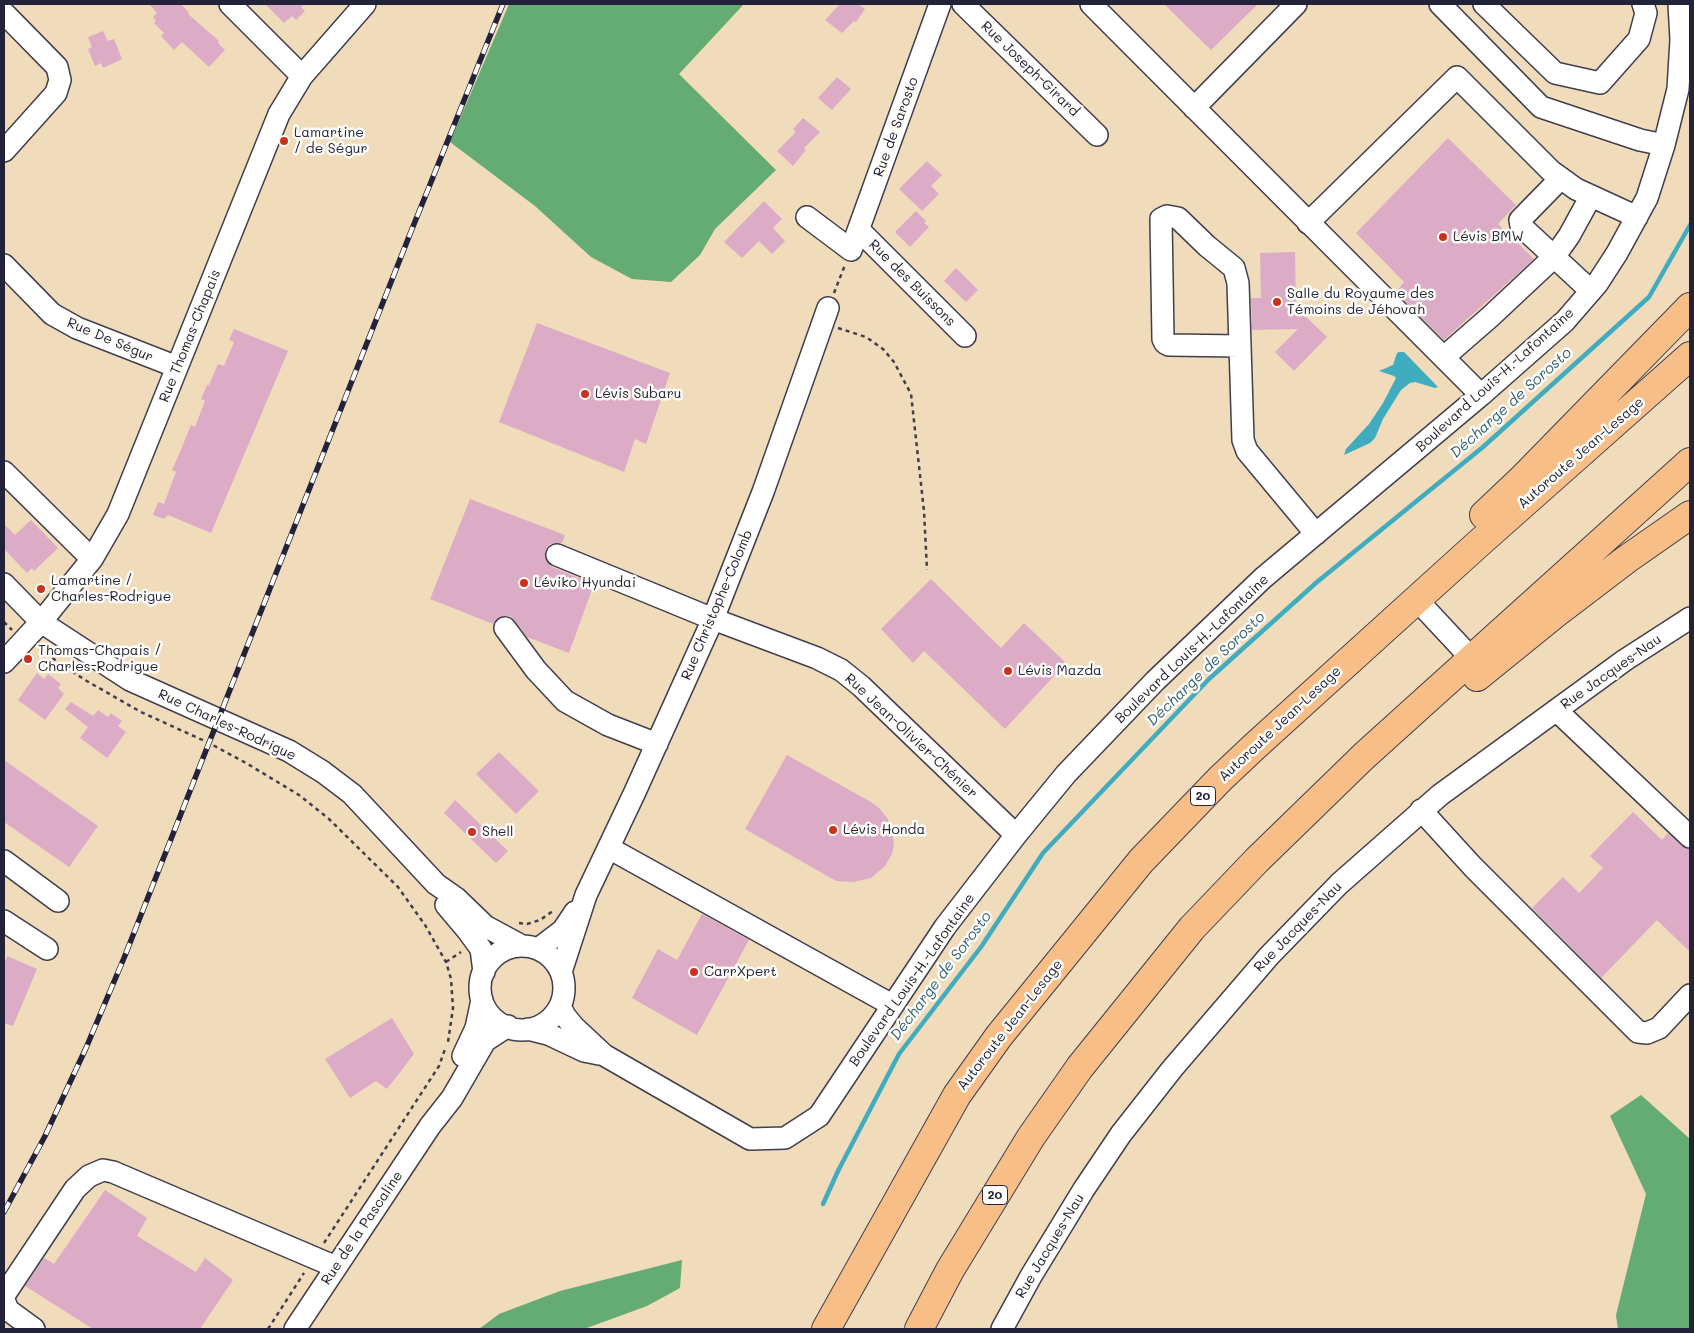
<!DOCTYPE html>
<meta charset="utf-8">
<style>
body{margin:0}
#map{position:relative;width:1694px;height:1333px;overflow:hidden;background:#f0dbba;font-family:Mali,sans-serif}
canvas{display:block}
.frame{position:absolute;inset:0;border:5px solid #22223b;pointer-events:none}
</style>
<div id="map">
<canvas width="1694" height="1333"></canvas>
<div class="frame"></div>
</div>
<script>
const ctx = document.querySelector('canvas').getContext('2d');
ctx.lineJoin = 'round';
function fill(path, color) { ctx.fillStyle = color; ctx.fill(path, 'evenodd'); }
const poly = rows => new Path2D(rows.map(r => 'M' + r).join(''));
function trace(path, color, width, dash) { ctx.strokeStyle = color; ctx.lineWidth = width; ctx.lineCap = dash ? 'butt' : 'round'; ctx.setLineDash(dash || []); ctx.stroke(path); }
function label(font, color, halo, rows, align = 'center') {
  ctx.font = font + ' Mali,sans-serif'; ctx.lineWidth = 5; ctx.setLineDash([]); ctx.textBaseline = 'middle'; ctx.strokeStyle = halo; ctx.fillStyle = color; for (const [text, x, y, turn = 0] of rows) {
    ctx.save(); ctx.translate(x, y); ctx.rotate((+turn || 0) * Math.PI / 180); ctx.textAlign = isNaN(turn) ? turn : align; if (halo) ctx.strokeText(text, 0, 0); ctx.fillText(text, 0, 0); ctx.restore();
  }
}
const forest = poly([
 [509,4,744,4,679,74,776,170,715,229,700,255,671,282,632,279,591,257,535,206,450,142],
 [1641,1095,1690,1139,1690,1329,1618,1329,1616,1315,1646,1194,1610,1116],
 [682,1260,680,1288,647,1306,584,1329,479,1329,499,1314,560,1291]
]);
const water = poly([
 [1399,352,1404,352,1438,387,1435,388,1415,382,1410,383,1401,390,1383,419,1375,438,1370,443,1344,455,1346,449,1369,424,1383,403,1396,378,1394,376,1379,371,1393,365,1397,353]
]);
const stream = poly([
 [823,1204,838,1171,899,1054,981,947,1043,853,1209,679,1317,582,1483,447,1649,297,1690,225]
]);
const building = poly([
 [149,4,181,4,189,13,188,14,219,41,218,43,225,50,209,67,182,42,174,50,161,36,164,33,154,23,156,21,153,17,157,13],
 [265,4,304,4,301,7,305,11,296,20,292,16,284,23],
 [840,4,858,4,865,9,856,22,854,21,842,33,825,20],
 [1164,4,1258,4,1211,50],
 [103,31,108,41,114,39,122,59,103,68,101,63,95,66,88,49,92,47,88,37],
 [837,77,851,89,832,110,818,98],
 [803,118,820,132,804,148,806,150,793,166,777,151,796,132,793,129],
 [1448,138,1516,205,1498,224,1534,259,1444,340,1396,292,1404,282,1356,233],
 [927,161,942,175,931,186,939,194,922,211,899,189],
 [764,201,782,219,773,228,785,241,772,254,759,241,742,258,724,242],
 [916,211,926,221,924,223,929,227,910,247,895,232],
 [1295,252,1296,307,1327,337,1294,371,1275,352,1298,329,1252,330,1251,298,1261,298,1260,253],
 [956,268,978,290,966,302,944,281],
 [537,323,670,373,646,444,635,439,624,472,499,422],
 [234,329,288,351,211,533,168,515,164,519,153,515,158,502,164,504,176,472,172,470,177,459,191,425,195,427,205,401,201,399,207,385,209,385,218,364,224,366,234,342,229,340],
 [470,499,565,535,562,543,555,543,549,545,546,550,545,556,547,562,552,567,594,584,569,653,527,637,515,621,510,616,504,616,498,618,493,624,430,599],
 [31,520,58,548,34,571,32,568,27,573,4,549,4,524,15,535],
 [931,579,1001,648,1024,623,1066,663,1005,729,924,651,913,663,881,629],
 [37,673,44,679,48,674,61,684,58,688,64,694,45,720,18,700],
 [71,702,93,716,98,710,108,717,111,713,122,721,118,726,126,732,107,758,80,738,88,727,65,709],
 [499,752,539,791,516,814,476,774],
 [787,755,871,802,879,808,888,819,892,831,894,844,892,854,885,866,871,878,853,882,836,881,745,829],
 [4,760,98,826,69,867,4,822],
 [455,800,508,851,496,863,444,813],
 [1633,812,1662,840,1668,833,1682,846,1690,849,1690,952,1657,920,1601,978,1532,908,1563,877,1579,893,1603,868,1590,856],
 [702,914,749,940,697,1035,632,998,658,949,677,960],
 [7,956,37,969,13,1026,4,1023,4,965],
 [392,1018,414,1054,387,1089,376,1081,350,1098,325,1059],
 [105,1190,147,1218,137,1236,196,1272,205,1258,233,1280,200,1329,93,1329,25,1286,44,1258,54,1264]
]);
const path = poly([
 [834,293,845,265],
 [838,328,866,337,883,349,894,362,911,394,924,511,927,570],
 [4,622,12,630],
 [39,649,85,680,141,712,209,743,246,763,299,795,329,819,398,887,425,925,446,962,451,979,453,1008,448,1042],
 [519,923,527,924,540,920,553,911],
 [446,962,461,952],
 [324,1243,439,1066,445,1049],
 [268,1329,304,1273]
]);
const minor = poly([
 [230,4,302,76],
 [963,4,1097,135],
 [1091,4,1481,395],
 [1440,4,1541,107,1640,140,1664,145],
 [1484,4,1555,73,1600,83,1639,39,1646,13,1643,4],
 [4,13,57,67,60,80,56,93,4,151],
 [1194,108,1296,4],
 [1561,178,1520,220,1521,226,1591,291],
 [807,217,851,250,940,4],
 [1308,223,1457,77,1551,171,1576,189,1637,217],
 [859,230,965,336],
 [4,265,52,314,77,328,177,367],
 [1240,346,1169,345,1165,343,1163,339,1161,219,1167,216,1178,218,1207,246,1234,268,1238,283,1243,440,1247,451,1316,534],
 [1444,357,1490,317,1554,257,1569,236,1591,196],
 [4,472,92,559],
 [557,555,713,619,817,658,841,670,861,686,1016,835],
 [4,584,41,622,130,680,289,751,323,772,352,794,436,884,456,898,485,926,522,946],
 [1417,600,1472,659],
 [505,628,536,670,565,701,608,725,657,744],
 [4,662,41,622,92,559,118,514,279,114,302,76,365,4],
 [1556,710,1690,837],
 [1421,810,1473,867,1638,1032,1647,1033,1659,1028,1690,995],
 [609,848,892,1005],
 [4,861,58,901],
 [446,905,468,931,481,949,484,972],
 [4,921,47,949],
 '480 988a42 42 0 1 1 84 0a42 42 0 1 1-84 0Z',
 [538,949,563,930,575,912],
 [561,972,586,895,634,794,713,619,763,492,828,308],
 [560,1006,565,1016,574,1027,604,1055,750,1139,785,1138,819,1116,945,927,1016,835,1066,774,1155,681,1263,578,1481,395,1565,321,1597,284,1617,253,1647,198,1664,145,1678,89,1681,40,1679,4],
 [528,1029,548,1034,584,1051,599,1054],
 [463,1056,476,1028,482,1000],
 [34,1329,8,1310,4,1300,5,1294,75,1189,89,1176,103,1170,113,1172,336,1267],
 [295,1329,430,1126,452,1098,485,1041,508,1026],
 [1002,1329,1031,1276,1084,1189,1121,1134,1172,1069,1269,956,1339,884,1440,795,1625,660,1690,618]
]);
const highway = poly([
 [1484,515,1522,479,1690,307],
 [1477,677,1556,613,1627,559,1690,515],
 [826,1329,957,1095,999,1036,1141,861,1220,779,1255,746,1478,544,1690,356],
 [919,1329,950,1270,1031,1137,1080,1067,1192,928,1257,860,1364,756,1690,462]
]);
const rail = poly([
 [4,1212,45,1136,86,1048,124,958,410,234,503,4]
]);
const markers = [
 [284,141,5,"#c8321e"],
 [1443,237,5,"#c8321e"],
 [1277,302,5,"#c8321e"],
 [585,394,5,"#c8321e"],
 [524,583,5,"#c8321e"],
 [41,589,5,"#c8321e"],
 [28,659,5,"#c8321e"],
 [1008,671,5,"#c8321e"],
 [833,830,5,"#c8321e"],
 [472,832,5,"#c8321e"],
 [694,972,5,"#c8321e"]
];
const shields = [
 [1203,796,25],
 [995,1195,25]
];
const shieldNames = [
 ["20",1203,796],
 ["20",995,1195]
];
const streetNames = [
 ["Rue Joseph-Girard",1030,69,44],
 ["Rue de Sarosto",896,127,-70],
 ["Rue des Buissons",912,283,45],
 ["Rue Thomas-Chapais",190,336,-68],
 ["Rue De Ségur",110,340,23],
 ["Boulevard Louis-H.-Lafontaine",1495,380,-42],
 ["Autoroute Jean-Lesage",1581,453,-41],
 ["Rue Christophe-Colomb",717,605,-67],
 ["Boulevard Louis-H.-Lafontaine",1192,649,-44],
 ["Rue Jacques-Nau",1611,672,-35],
 ["Autoroute Jean-Lesage",1280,724,-43],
 ["Rue Charles-Rodrigue",227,725,25],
 ["Rue Jean-Olivier-Chénier",911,736,43],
 ["Rue Jacques-Nau",1298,927,-46],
 ["Boulevard Louis-H.-Lafontaine",912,980,-55],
 ["Autoroute Jean-Lesage",1010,1025,-52],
 ["Rue de la Pascaline",362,1228,-56],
 ["Rue Jacques-Nau",1050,1246,-59]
];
const poiNames = [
 ["Lamartine",294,133],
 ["/ de Ségur",294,149],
 ["Lévis BMW",1453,237],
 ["Salle du Royaume des",1287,294],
 ["Témoins de Jéhovah",1287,310],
 ["Lévis Subaru",595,394],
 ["Lamartine /",51,581],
 ["Charles-Rodrigue",51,597],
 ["Léviko Hyundai",534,583],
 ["Thomas-Chapais /",38,651],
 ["Charles-Rodrigue",38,667],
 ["Lévis Mazda",1018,671],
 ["Lévis Honda",843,830],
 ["Shell",482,832],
 ["CarrXpert",704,972]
];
const waterNames = [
 ["Décharge de Sorosto",1511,403,-42],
 ["Décharge de Sorosto",1206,669,-44],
 ["Décharge de Sorosto",941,976,-53]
];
fill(forest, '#64ac73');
fill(water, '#40acbf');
trace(stream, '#40acbf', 4.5);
fill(building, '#dcacc7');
trace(minor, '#413e4e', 24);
trace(highway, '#413e4e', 30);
trace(path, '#413e4e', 2.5, [4, 4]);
trace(minor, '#fff', 21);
trace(highway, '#f7be88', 28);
trace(rail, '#22223b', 5.5);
trace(rail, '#fdfcf7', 4, [11]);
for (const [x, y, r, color] of markers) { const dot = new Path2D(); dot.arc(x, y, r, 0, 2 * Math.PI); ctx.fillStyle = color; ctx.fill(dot); trace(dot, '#fdfcf7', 2); }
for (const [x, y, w] of shields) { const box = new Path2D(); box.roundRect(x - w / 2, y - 9.5, w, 19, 4); ctx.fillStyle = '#fdfcf7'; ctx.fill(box); trace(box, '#22223b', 1); }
label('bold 12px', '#22223b', null, shieldNames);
label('14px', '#22223b', '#fdfcf7', streetNames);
label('14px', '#22223b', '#fdfcf7', poiNames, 'left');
label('italic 15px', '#306076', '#fdfcf7', waterNames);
</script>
